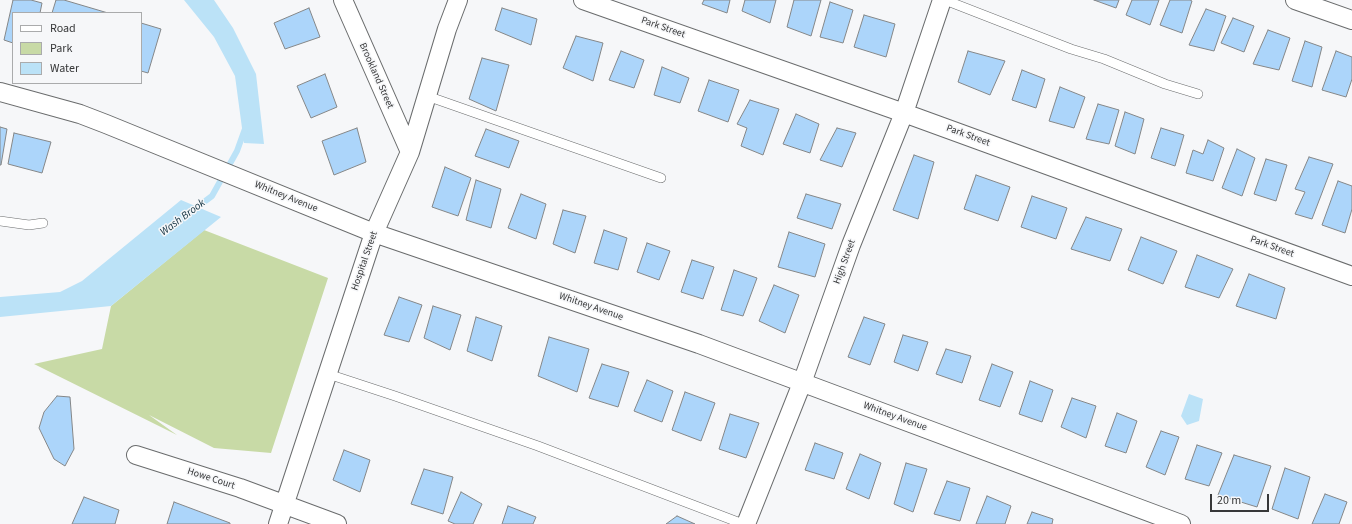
<!DOCTYPE html>
<style>
body{margin:0}
#map{position:relative;width:1352px;height:524px;overflow:hidden;background:#f6f7f9;font-family:"Source Sans 3",sans-serif}
canvas{display:block}
.legend{position:absolute;left:12px;top:12px;width:130px;height:72px;box-sizing:border-box;background:#f6f7f9;border:1px solid #aaabac;margin:0;padding:5px 7px;list-style:none;font-size:12px;color:#373839}
.legend li{display:flex;align-items:center;gap:8px;height:20px}
.legend b{width:20px;border:1px solid #aaabac}
.scale{position:absolute;left:1210px;top:494px;width:59px;height:18px;box-sizing:border-box;border:2px solid #373839;border-top:0;padding-left:5px;font-size:12px;line-height:14px;white-space:nowrap;color:#373839;-webkit-text-stroke:3px #f6f7f9;paint-order:stroke}
</style>
<div id="map">
<canvas width="1352" height="524"></canvas>
<ul class="legend">
<li><b style="height:5px;background:#fff"></b>Road</li>
<li><b style="height:11px;background:#c8daa6"></b>Park</li>
<li><b style="height:11px;background:#bbe2f7"></b>Water</li>
</ul>
<div class="scale">20 m</div>
</div>
<script>
const ctx = document.querySelector('canvas').getContext('2d');
ctx.lineJoin = 'round';
function fill(path, color) { ctx.fillStyle = color; ctx.fill(path, 'evenodd'); }
const poly = rows => new Path2D(rows.map(r => 'M' + r).join(''));
function trace(path, color, width, dash) { ctx.strokeStyle = color; ctx.lineWidth = width; ctx.lineCap = dash ? 'butt' : 'round'; ctx.setLineDash(dash || []); ctx.stroke(path); }
function label(font, color, halo, rows, align = 'center') {
  ctx.font = font + ' "Source Sans 3",sans-serif'; ctx.lineWidth = 3; ctx.setLineDash([]); ctx.textBaseline = 'middle'; ctx.strokeStyle = halo; ctx.fillStyle = color; for (const [text, x, y, turn = 0] of rows) {
    ctx.save(); ctx.translate(x, y); ctx.rotate((+turn || 0) * Math.PI / 180); ctx.textAlign = isNaN(turn) ? turn : align; if (halo) ctx.strokeText(text, 0, 0); ctx.fillText(text, 0, 0); ctx.restore();
  }
}
const green = poly([
 [204,230,328,278,271,453,214,448,149,415,177,435,34,364,102,349,111,306]
]);
const water = poly([
 [184,0,214,0,233,28,256,74,264,144,244,143,235,76,214,37],
 [181,200,221,217,111,306,0,317,0,297,60,292,82,281],
 [1189,394,1203,399,1199,421,1187,425,1181,416]
]);
const stream = poly([
 [192,211,212,196,237,151,246,126]
]);
const building = poly([
 [13,0,31,0,42,3,40,13,13,13,13,43,4,40,13,0],
 [56,0,64,0,108,13,52,13,56,0],
 [704,0,730,0,727,13,702,4,704,0],
 [745,0,776,0,770,23,742,11,745,0],
 [794,0,821,0,811,36,787,27,794,0],
 [1094,0,1119,0,1116,8,1094,0],
 [1132,0,1159,0,1150,25,1126,15,1132,0],
 [1170,0,1190,0,1192,1,1182,33,1160,25,1170,0],
 [830,2,853,10,843,43,820,37,830,2],
 [309,8,320,37,285,49,274,23,309,8],
 [502,8,537,19,531,45,495,30,502,8],
 [1206,9,1226,16,1214,51,1189,45,1206,9],
 [864,15,895,24,886,57,854,47,864,15],
 [1233,18,1254,26,1244,52,1221,43,1233,18],
 [141,23,161,29,148,73,141,71,141,23],
 [1268,30,1290,38,1279,70,1253,64,1268,30],
 [576,36,603,43,593,81,563,68,576,36],
 [1305,41,1322,47,1312,87,1292,81,1305,41],
 [621,51,644,60,634,88,609,80,621,51],
 [968,51,1005,61,990,95,958,82,968,51],
 [1336,51,1352,57,1352,79,1346,97,1322,90,1336,51],
 [482,58,509,65,496,111,469,99,482,58],
 [662,67,689,78,680,103,654,95,662,67],
 [1022,70,1045,79,1036,108,1012,100,1022,70],
 [325,74,337,107,311,118,297,86,325,74],
 [709,80,739,90,728,122,698,111,709,80],
 [1060,87,1085,97,1074,128,1049,121,1060,87],
 [750,100,779,109,763,155,741,146,747,128,737,124,750,100],
 [1098,104,1119,110,1109,144,1086,139,1098,104],
 [1125,112,1144,119,1135,154,1115,146,1125,112],
 [796,114,819,124,810,153,783,144,796,114],
 [0,127,7,129,1,165,0,165,0,127],
 [357,128,366,162,334,175,322,141,357,128],
 [837,128,856,133,842,167,820,160,837,128],
 [1161,128,1184,135,1175,166,1151,158,1161,128],
 [486,129,519,141,509,168,475,156,486,129],
 [14,133,51,142,42,173,8,164,14,133],
 [1208,140,1224,148,1213,181,1186,173,1193,150,1203,154,1208,140],
 [1237,149,1255,158,1242,196,1222,188,1237,149],
 [914,155,934,162,918,219,893,210,914,155],
 [1309,157,1333,164,1312,219,1295,214,1305,192,1295,189,1309,157],
 [1266,159,1287,165,1276,201,1254,194,1266,159],
 [445,167,471,178,458,216,432,207,445,167],
 [976,175,1010,187,998,221,964,209,976,175],
 [476,180,501,189,491,228,466,220,476,180],
 [1338,181,1352,186,1352,209,1345,233,1322,225,1338,181],
 [521,194,546,204,536,239,508,228,521,194],
 [806,194,841,204,832,229,797,218,806,194],
 [1032,196,1067,208,1056,239,1021,227,1032,196],
 [563,210,586,216,575,253,553,244,563,210],
 [1086,217,1122,229,1110,261,1071,249,1086,217],
 [604,230,627,238,618,270,594,263,604,230],
 [789,232,825,244,815,277,778,267,789,232],
 [1141,237,1177,251,1163,284,1128,270,1141,237],
 [647,243,670,251,659,280,637,272,647,243],
 [1197,255,1233,269,1219,298,1185,287,1197,255],
 [692,260,714,267,703,299,681,292,692,260],
 [734,270,757,278,743,316,721,310,734,270],
 [1249,274,1285,288,1276,319,1236,306,1249,274],
 [774,285,799,295,785,333,759,321,774,285],
 [399,297,422,305,409,342,384,335,399,297],
 [433,306,461,315,450,350,424,338,433,306],
 [476,317,502,326,492,361,467,351,476,317],
 [864,317,885,324,870,365,848,357,864,317],
 [903,335,928,342,918,371,894,362,903,335],
 [549,337,589,349,577,392,538,376,549,337],
 [946,349,971,356,962,383,936,374,946,349],
 [602,364,629,372,618,407,589,398,602,364],
 [992,364,1013,372,1000,407,979,400,992,364],
 [647,380,673,391,662,422,634,411,647,380],
 [1030,381,1053,390,1042,422,1019,414,1030,381],
 [685,392,715,403,701,441,672,430,685,392],
 [57,396,70,397,74,449,65,466,54,459,39,428,44,412,57,396],
 [1072,398,1096,406,1086,438,1061,427,1072,398],
 [1117,413,1137,421,1126,453,1105,446,1117,413],
 [730,414,759,423,746,458,719,449,730,414],
 [1161,431,1179,437,1165,475,1146,467,1161,431],
 [815,443,843,453,834,479,805,470,815,443],
 [1197,445,1222,453,1209,486,1185,479,1197,445],
 [344,450,370,460,360,492,333,480,344,450],
 [860,454,881,463,869,499,846,489,860,454],
 [1234,455,1271,466,1257,507,1218,495,1234,455],
 [906,463,927,469,913,512,894,504,906,463],
 [1285,468,1310,477,1298,519,1272,509,1285,468],
 [424,469,453,477,443,514,411,504,424,469],
 [947,481,970,488,960,521,934,514,947,481],
 [461,492,482,504,473,524,455,524,448,521,461,492],
 [1325,494,1347,502,1339,524,1312,524,1325,494],
 [987,496,1011,506,1005,524,976,524,987,496],
 [84,497,119,510,115,524,72,524,84,497],
 [174,502,230,523,230,524,167,524,174,502],
 [508,506,536,517,533,524,502,524,508,506],
 [1032,512,1053,519,1052,524,1027,524,1032,512],
 [677,516,695,524,666,524,677,516]
]);
const lane = poly([
 [945,0,1071,49,1104,59,1165,84,1198,94],
 [427,96,661,178],
 [0,221,29,225,43,223],
 [328,374,395,396,538,446,743,524]
]);
const street = poly([
 [343,0,410,152],
 [583,0,904,113,1352,276],
 [1295,0,1352,20],
 [0,92,80,114,106,124,374,233,699,344,1181,524],
 [136,455,240,488,337,524],
 [278,524,374,233,410,152,447,29,458,0],
 [746,524,802,383,851,245,904,113,942,0]
]);
const streetNames = [
 ["Park Street",663,28,19],
 ["Brookland Street",376,76,66],
 ["Park Street",968,136,20],
 ["Whitney Avenue",286,197,22],
 ["Park Street",1272,247,20],
 ["Hospital Street",365,261,-71],
 ["High Street",845,262,-70],
 ["Whitney Avenue",591,307,19],
 ["Whitney Avenue",895,417,20],
 ["Howe Court",211,479,18]
];
const waterNames = [
 ["Wash Brook",183,218,-37]
];
fill(green, '#c8daa6');
fill(water, '#bbe2f7');
trace(stream, '#bbe2f7', 6);
fill(building, '#acd5fa');
trace(building, '#858788', 1);
trace(lane, '#6a6c6d', 10);
trace(street, '#6a6c6d', 20);
trace(lane, '#fff', 9);
trace(street, '#fff', 18);
label('10px', '#373839', '#f6f7f9', streetNames);
label('italic 11px', '#0e2e3d', '#f6f7f9', waterNames);
</script>
